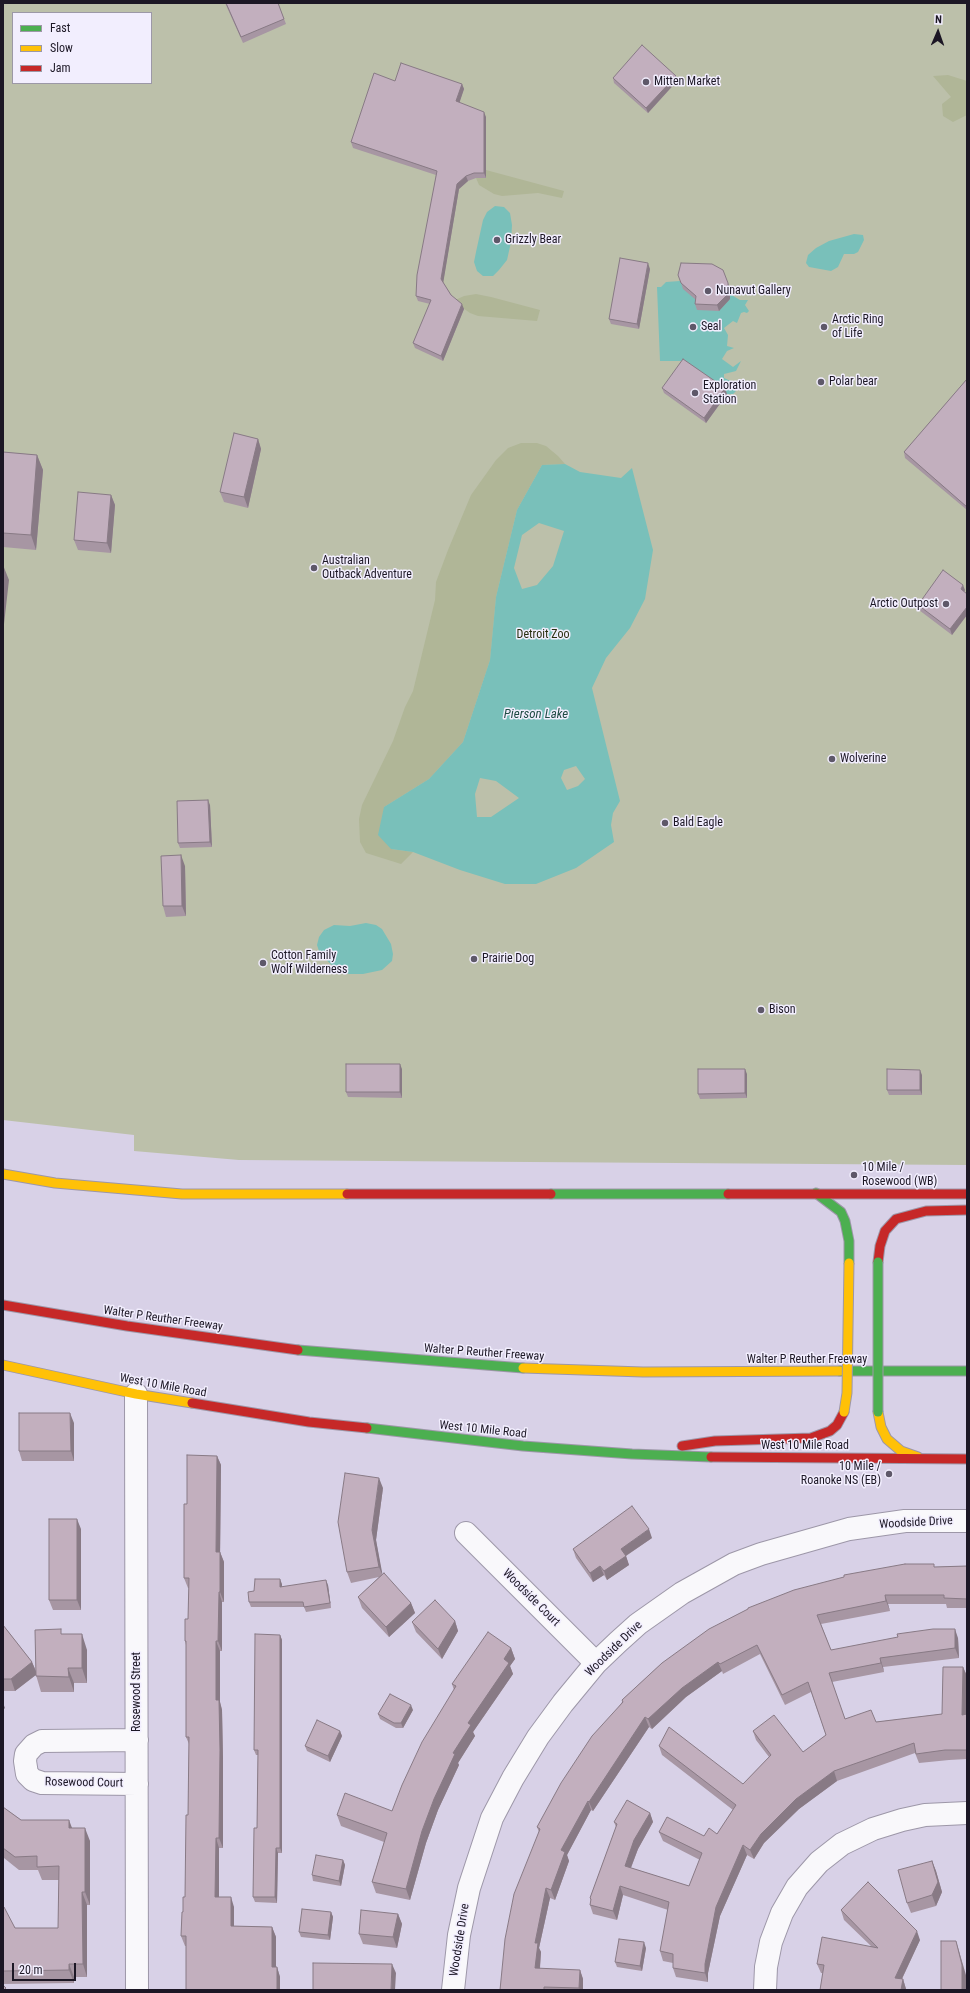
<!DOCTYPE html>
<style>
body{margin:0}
#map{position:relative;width:970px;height:1993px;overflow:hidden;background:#d8d1e7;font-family:"Roboto Condensed",sans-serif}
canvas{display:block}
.frame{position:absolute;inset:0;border:4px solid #1c1725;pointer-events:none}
.legend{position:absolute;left:12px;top:12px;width:140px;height:72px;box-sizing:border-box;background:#f2eefe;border:1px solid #9c98a7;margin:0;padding:5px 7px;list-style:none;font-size:12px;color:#1c1725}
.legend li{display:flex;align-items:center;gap:8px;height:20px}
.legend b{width:20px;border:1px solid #9c98a7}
.north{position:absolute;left:918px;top:12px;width:40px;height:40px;-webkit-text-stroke:3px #f2eefe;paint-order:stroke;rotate:2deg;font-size:11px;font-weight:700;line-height:16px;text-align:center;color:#1c1725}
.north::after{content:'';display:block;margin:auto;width:14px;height:18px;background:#1c1725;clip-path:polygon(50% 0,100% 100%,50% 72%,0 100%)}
.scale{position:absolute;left:12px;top:1963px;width:64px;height:18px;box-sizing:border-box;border:2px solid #1c1725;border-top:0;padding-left:5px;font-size:12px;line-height:14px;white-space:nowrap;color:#1c1725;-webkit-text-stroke:3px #f2eefe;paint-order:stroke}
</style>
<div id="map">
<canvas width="970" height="1993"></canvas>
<div class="frame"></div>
<ul class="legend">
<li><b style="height:5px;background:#4caf50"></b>Fast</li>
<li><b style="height:5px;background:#ffc107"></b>Slow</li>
<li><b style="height:5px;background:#c62828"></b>Jam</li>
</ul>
<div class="north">N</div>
<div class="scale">20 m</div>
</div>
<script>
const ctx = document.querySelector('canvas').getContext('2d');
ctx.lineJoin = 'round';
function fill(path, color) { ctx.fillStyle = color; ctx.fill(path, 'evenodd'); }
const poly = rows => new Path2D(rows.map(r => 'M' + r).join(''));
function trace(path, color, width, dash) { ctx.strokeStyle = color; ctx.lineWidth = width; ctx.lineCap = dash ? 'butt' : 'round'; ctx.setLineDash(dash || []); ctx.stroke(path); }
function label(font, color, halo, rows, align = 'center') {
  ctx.font = font + ' "Roboto Condensed",sans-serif'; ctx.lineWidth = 3; ctx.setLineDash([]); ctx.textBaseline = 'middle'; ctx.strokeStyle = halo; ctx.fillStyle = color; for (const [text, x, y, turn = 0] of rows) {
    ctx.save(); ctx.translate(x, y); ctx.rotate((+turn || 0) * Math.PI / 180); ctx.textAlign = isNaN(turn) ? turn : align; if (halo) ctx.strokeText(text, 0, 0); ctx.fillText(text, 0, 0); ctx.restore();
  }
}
const green = poly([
 [3,3,967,3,967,1165,239,1160,134,1151,134,1135,3,1120],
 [13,13,151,13,151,83,13,83]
]);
const forest = poly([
 [948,75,967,81,967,115,953,122,943,116,942,104,951,97,933,76],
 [486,170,564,191,562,198,538,193,502,196,494,194,479,185,476,178,486,178],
 [476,294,491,297,540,310,537,321,478,316,470,313,453,301,464,296],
 [521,443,537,443,546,446,558,456,565,464,542,465,517,510,496,597,490,660,463,742,429,779,384,807,391,849,413,852,401,864,366,853,360,842,359,819,362,805,393,741,405,707,413,691,435,600,436,582,448,550,471,495,496,460,508,448]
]);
const water = poly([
 [495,206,504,207,510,213,512,225,511,242,507,260,499,270,493,276,483,276,477,271,474,262,476,252,483,220,487,212],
 [854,234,863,235,864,240,858,252,854,254,844,254,838,267,831,271,809,267,806,263,808,255,816,248,829,241],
 [680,281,698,297,697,309,730,299,730,294,740,300,748,300,745,305,749,311,747,313,744,312,741,313,737,323,733,321,724,328,728,335,727,346,734,348,727,351,722,359,733,367,741,361,736,371,724,374,724,378,733,382,733,388,736,391,733,394,727,394,684,361,660,361,657,287,661,287,666,282],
 [565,464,580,472,621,478,632,468,653,550,645,599,630,628,606,658,592,688,620,801,613,813,611,825,614,842,576,868,536,884,505,884,460,870,413,852,391,849,378,835,384,807,429,779,463,742,490,660,496,597,517,510,542,465],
 [539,523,564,531,553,566,537,585,522,589,514,568,522,535],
 [576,766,585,779,578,786,567,790,561,778,564,770],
 [480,778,496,781,519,798,491,817,477,817,475,794],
 [366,923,376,925,382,929,391,944,393,954,392,961,382,970,363,974,349,974,336,969,320,954,317,945,319,937,324,930,334,925,350,926]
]);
const street = poly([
 [136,1394,137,1990],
 [466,1533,596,1663],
 [137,1740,42,1741,34,1745,26,1754,25,1761,27,1774,33,1780,42,1783,137,1784],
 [453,1990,459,1935,469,1888,492,1818,513,1778,538,1737,563,1703,596,1663,618,1642,638,1624,682,1593,734,1564,761,1554,849,1529,905,1521,967,1521],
 [765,1990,766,1967,771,1942,782,1913,797,1887,819,1862,842,1844,873,1829,902,1820,925,1815,967,1813]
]);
const fast = poly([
 [816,1193,841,1212,845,1221,849,1241,849,1263],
 [551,1194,728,1194],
 [298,1350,523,1368],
 [840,1371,967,1371],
 [367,1428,523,1446,632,1454,711,1457]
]);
const slow = poly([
 [3,1174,55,1183,182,1194,347,1194],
 [3,1365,136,1394,192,1403],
 [523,1368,643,1372,840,1371],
 [878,1412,881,1427,887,1439,901,1451,918,1457]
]);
const jam = poly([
 [347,1194,551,1194],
 [728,1194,967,1194],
 [878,1262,880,1246,885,1231,896,1219,926,1211,967,1210],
 [3,1305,127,1326,298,1350],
 [192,1403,309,1422,367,1428],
 [682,1446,715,1441,811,1438,830,1431,837,1425,844,1412],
 [711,1457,967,1459]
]);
const fastBridge = poly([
 [878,1262,878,1412]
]);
const slowBridge = poly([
 [844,1412,847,1393,849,1263]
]);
const wall = poly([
 [225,3,278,3,286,24,243,43],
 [613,78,677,81,648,113,614,83],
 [462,84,464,89,459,103,486,117,486,178,476,178,468,181,459,189,443,282,451,295,464,309,443,361,415,348,413,343,430,304,418,301,416,296,436,175,353,148,351,142],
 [650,269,639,329,611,324,609,319],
 [681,283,730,289,730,299,719,311,697,310,695,304,696,300,683,289],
 [967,379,967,510,905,458,904,452],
 [662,388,727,394,706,423,664,393],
 [258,439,261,449,248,508,224,502,220,492],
 [3,452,37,455,43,470,36,550,3,547],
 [111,495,115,505,111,553,78,550,74,540],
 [965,590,964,592,967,594,967,615,952,635,919,610,918,605],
 [210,805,212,847,180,848,178,843],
 [185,866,186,916,166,917,163,906],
 [402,1069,402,1098,348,1097,346,1092],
 [747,1074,747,1098,700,1099,698,1094],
 [922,1075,922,1095,889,1095,887,1090],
 [74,1423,74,1461,22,1461,19,1451],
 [217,1456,221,1465,220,1552,224,1562,224,1602,222,1602,222,1651,220,1651,220,1702,222,1710,223,1759,223,1848,219,1848,219,1897,234,1907,234,1926,272,1927,276,1937,276,1967,277,1967,280,1977,280,1990,186,1990,186,1946,185,1946,181,1936,185,1897,188,1815,189,1744,186,1737,186,1645,185,1641,188,1619,189,1588,188,1588,184,1578,187,1504],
 [383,1488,376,1540,382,1575,411,1603,415,1613,389,1637,362,1608,358,1597,379,1577,351,1583,347,1572],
 [81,1529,81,1610,53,1610,49,1600],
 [652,1538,626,1556,629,1565,607,1580,604,1575,593,1582,576,1558,573,1549],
 [967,1566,967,1608,947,1608,946,1604,888,1604,890,1611,821,1624,831,1650,958,1638,959,1658,883,1667,884,1672,832,1682,845,1719,876,1722,942,1714,963,1667,967,1676,966,1714,967,1714,967,1759,949,1760,919,1763,915,1753,837,1781,799,1809,764,1843,754,1859,747,1855,720,1916,708,1973,708,1982,676,1977,673,1968,673,1963,663,1961,660,1951,668,1910,623,1895,617,1920,593,1914,590,1905,591,1901,590,1898,616,1827,614,1822,650,1813,653,1822,638,1849,631,1868,689,1886,700,1860,663,1841,659,1832,704,1836,717,1834,733,1810,662,1755,659,1746,743,1784,769,1757,756,1740,753,1731,803,1752,826,1735,811,1692,785,1705,760,1654,723,1674,722,1671,686,1697,652,1729,649,1727,593,1811,591,1810,567,1855,569,1861,555,1900,550,1898,539,1948,541,1952,540,1969,580,1970,583,1979,583,1990,500,1990,539,1832,537,1827,622,1702,622,1700,662,1663,935,1567],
 [282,1584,282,1587,328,1585,331,1608,306,1612,304,1607,251,1607,249,1602,254,1591],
 [455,1621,458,1631,442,1659,416,1632,412,1622],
 [3,1625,32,1662,36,1671,63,1634,87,1650,87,1683,74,1683,74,1692,41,1692,36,1675,15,1691,3,1691],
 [280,1635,282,1640,282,1853,278,1853,277,1903,255,1902,253,1897,257,1828,258,1755,256,1755,254,1750],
 [511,1648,515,1659,510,1666,513,1674,473,1732,475,1736,458,1763,459,1765,438,1810,426,1843,410,1900,376,1893,372,1882,384,1842,341,1826,337,1815,392,1811,454,1690,452,1684],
 [413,1710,403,1728,396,1728,380,1719,378,1714],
 [340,1731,342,1736,330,1762,307,1751,305,1746],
 [3,1807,21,1820,72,1828,90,1841,90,1905,87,1905,87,1977,74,1977,74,1983,3,1984,3,1908,15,1928,58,1928,59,1880,42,1880,38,1870,19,1870,4,1858,3,1859],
 [343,1860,345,1865,341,1886,313,1881,312,1875],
 [932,1861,936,1871,942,1892,936,1906,911,1913,907,1903],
 [841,1910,920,1940,902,1979,903,1979,906,1989,906,1990,820,1990,823,1973,821,1973,817,1964,871,1946,844,1920],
 [331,1912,333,1917,330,1940,301,1937,299,1932],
 [398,1914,402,1924,397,1948,363,1944,359,1934],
 [646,1948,642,1971,617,1967,615,1962]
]);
const shadedWall = poly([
 [676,76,677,81,648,113,646,108],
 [462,84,464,89,458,107,456,101],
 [484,112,486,117,486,178,484,173],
 [466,176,468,181,459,189,443,284,441,279,457,184],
 [648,263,650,269,639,329,637,324],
 [728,283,730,289,730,299,719,311,717,305],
 [462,304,464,309,443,361,441,356],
 [725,388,727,394,706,423,704,418],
 [258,439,261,449,248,508,244,497],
 [37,455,43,470,36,550,31,535],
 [111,495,115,505,111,553,107,543],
 [3,565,9,580,3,633],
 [963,585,965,590,963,594,961,589],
 [967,607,967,615,952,635,950,629],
 [208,800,210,805,212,847,210,842],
 [181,855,185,866,186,916,182,906],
 [400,1064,402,1069,402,1098,400,1092],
 [745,1069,747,1074,747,1098,745,1093],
 [920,1070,922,1075,922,1095,920,1090],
 [70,1413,74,1423,74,1461,71,1451],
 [217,1456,221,1465,220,1562,216,1552],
 [379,1478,383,1488,376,1540,383,1577,379,1567,372,1530],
 [77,1519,81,1529,81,1610,77,1600],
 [649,1529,652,1538,624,1557,621,1549],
 [220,1552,224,1562,224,1602,220,1592],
 [626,1556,629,1565,607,1580,604,1571],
 [600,1566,604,1575,593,1582,590,1573],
 [280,1579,282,1584,282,1592,280,1587],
 [326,1580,328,1585,331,1608,330,1603],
 [219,1592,222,1602,222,1651,218,1641],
 [885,1595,888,1604,890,1611,886,1601],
 [411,1603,415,1613,389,1637,386,1627],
 [455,1621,458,1631,442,1659,438,1649],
 [955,1629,958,1638,959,1658,955,1648],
 [82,1634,87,1650,87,1683,82,1668],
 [280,1635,282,1640,282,1853,280,1848],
 [216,1641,220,1651,220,1702,222,1710,223,1759,223,1848,219,1838,216,1700],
 [511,1648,515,1659,510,1666,513,1674,473,1732,475,1736,458,1763,459,1765,438,1810,426,1843,410,1900,406,1889,422,1831,434,1799,453,1753,468,1723,504,1659],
 [880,1658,883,1667,884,1672,881,1663],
 [32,1662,37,1674,15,1691,11,1679],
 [718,1662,722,1671,686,1697,652,1729,648,1719,682,1688],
 [963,1667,967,1676,966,1724,962,1715],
 [68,1668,74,1683,74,1692,69,1677],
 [3,1703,5,1708,3,1710],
 [411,1705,413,1710,403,1728,401,1723],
 [645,1717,649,1727,593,1811,589,1802],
 [340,1731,342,1736,330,1762,328,1756],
 [834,1771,837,1781,799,1809,764,1843,754,1859,750,1850,761,1834,796,1799],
 [588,1801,591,1810,567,1855,569,1861,555,1900,551,1890,561,1850],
 [650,1813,653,1822,638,1849,628,1875,625,1866,634,1840],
 [69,1820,74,1833,69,1828],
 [85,1828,90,1841,90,1905,85,1892],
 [216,1838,219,1848,219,1907,215,1897],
 [743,1845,747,1855,720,1916,708,1973,708,1982,705,1973,705,1964,716,1907],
 [276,1848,278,1853,277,1903,275,1897],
 [343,1860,345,1865,341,1886,339,1881],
 [932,1861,936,1871,942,1892,936,1906,932,1895],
 [620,1886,623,1895,617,1920,613,1911],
 [546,1888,550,1898,539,1948,541,1952,539,1978,535,1968,535,1943],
 [82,1892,87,1905,87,1977,83,1964],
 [231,1897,234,1907,234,1936,231,1926],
 [331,1912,333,1917,330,1940,328,1935],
 [398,1914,402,1924,397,1948,393,1937],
 [272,1927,276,1937,276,1977,272,1967],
 [917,1931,920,1940,898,1987,895,1978],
 [956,1941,959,1951,966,1975,966,1990,962,1990],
 [644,1942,646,1948,642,1971,640,1966],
 [69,1964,74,1977,74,1983,69,1970],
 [392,1964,396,1973,395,1990,391,1990],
 [277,1967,280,1977,280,1990,277,1990],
 [580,1970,583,1979,583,1990,580,1990,579,1988],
 [903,1979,906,1989,906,1990,901,1990]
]);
const building = poly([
 [226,3,278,3,284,19,241,37,226,3],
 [642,45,676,76,646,108,613,78,642,45],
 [401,63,462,84,456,101,484,112,484,173,474,173,466,176,457,184,441,279,451,295,462,304,441,356,413,343,431,300,416,296,417,275,437,171,351,142,374,73,395,81,401,63],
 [620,258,648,263,637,324,609,319,620,258],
 [681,263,712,264,723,270,728,283,728,294,717,305,695,304,696,296,681,283,678,275,681,263],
 [683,359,725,388,704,418,662,388,683,359],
 [967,379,967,507,904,452,967,379],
 [234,433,258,439,244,497,220,492,234,433],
 [3,452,37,455,31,535,3,533,3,452],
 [78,492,111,495,107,543,74,540,78,492],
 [943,570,963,585,961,589,967,594,967,607,950,629,918,605,943,570],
 [208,800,210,842,178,843,177,801,208,800],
 [181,855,182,906,163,906,161,856,181,855],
 [346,1064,400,1064,400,1092,346,1092,346,1064],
 [698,1069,745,1069,745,1093,698,1094,698,1069],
 [887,1069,920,1070,920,1090,887,1090,887,1069],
 [19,1413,70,1413,71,1451,19,1451,19,1413],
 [187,1455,217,1456,216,1552,220,1552,220,1592,219,1592,218,1641,216,1641,216,1700,219,1700,220,1750,219,1838,216,1838,215,1897,231,1897,231,1926,272,1927,272,1967,277,1967,277,1990,186,1990,186,1936,181,1936,182,1912,183,1912,183,1897,185,1897,186,1815,188,1815,189,1737,186,1737,186,1641,185,1641,185,1619,188,1619,189,1578,184,1578,184,1504,187,1504,187,1455],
 [345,1473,379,1478,372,1530,379,1567,347,1572,338,1522,345,1473],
 [632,1506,649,1529,621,1549,626,1556,604,1571,600,1566,590,1573,573,1549,632,1506],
 [49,1519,77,1519,77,1600,49,1600,49,1519],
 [905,1564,934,1564,934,1567,967,1566,967,1599,944,1598,944,1595,885,1595,886,1601,817,1615,831,1650,898,1637,897,1634,933,1629,955,1629,955,1648,880,1658,881,1663,829,1673,845,1719,871,1710,876,1722,942,1714,943,1667,963,1667,962,1715,967,1714,967,1750,945,1750,916,1754,914,1743,834,1771,796,1799,761,1834,750,1850,743,1845,716,1907,705,1964,705,1973,673,1968,673,1954,660,1951,669,1902,620,1886,613,1911,590,1905,591,1899,590,1898,617,1824,614,1822,627,1800,650,1813,634,1840,625,1866,689,1886,702,1853,659,1832,667,1817,704,1836,709,1828,717,1834,736,1805,659,1746,669,1727,743,1784,771,1755,753,1731,774,1715,803,1752,826,1735,808,1682,782,1695,757,1645,720,1664,718,1662,682,1688,648,1719,645,1717,589,1802,588,1801,561,1850,565,1852,551,1890,546,1888,535,1943,538,1943,535,1968,580,1970,579,1988,544,1987,544,1990,500,1990,505,1939,514,1894,540,1829,537,1827,561,1783,592,1736,623,1702,622,1700,662,1663,709,1629,748,1609,748,1608,794,1590,844,1577,844,1575,905,1564],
 [384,1573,411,1603,386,1627,358,1597,384,1573],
 [255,1579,280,1579,280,1587,326,1580,330,1603,304,1607,303,1602,249,1602,248,1592,254,1591,255,1579],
 [435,1600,455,1621,438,1649,412,1622,435,1600],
 [3,1625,32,1662,11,1679,3,1679,3,1625],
 [61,1629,61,1634,82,1634,82,1668,68,1668,69,1677,36,1676,35,1630,61,1629],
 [488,1632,511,1648,504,1659,509,1663,468,1723,471,1725,453,1753,455,1754,434,1799,422,1831,406,1889,372,1882,387,1833,337,1815,345,1793,392,1811,402,1785,422,1742,456,1686,452,1684,488,1632],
 [255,1634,280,1635,280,1848,276,1848,275,1897,253,1897,254,1828,257,1828,258,1750,254,1750,255,1634],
 [390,1694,411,1705,401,1723,394,1723,378,1714,390,1694],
 [317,1720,340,1731,328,1756,305,1746,317,1720],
 [3,1807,21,1820,69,1820,69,1828,85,1828,85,1892,82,1892,83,1964,69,1964,69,1970,3,1971,3,1908,4,1907,15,1928,58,1928,59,1866,37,1867,37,1856,15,1857,3,1848,3,1807],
 [316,1855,343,1860,339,1881,312,1875,316,1855],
 [932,1861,938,1882,932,1895,907,1903,898,1870,932,1861],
 [868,1882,917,1931,895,1978,903,1979,901,1990,820,1990,824,1965,817,1964,822,1937,878,1948,841,1910,868,1882],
 [302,1909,331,1912,328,1935,299,1932,302,1909],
 [361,1910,398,1914,393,1937,359,1934,361,1910],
 [619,1939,644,1942,640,1966,615,1962,619,1939],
 [941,1941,956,1941,962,1965,962,1990,967,1990,941,1990,941,1941],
 [313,1963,392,1964,391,1990,313,1990,313,1963],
 [3,1985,6,1988,4,1990,3,1990,3,1985]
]);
const markers = [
 [646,82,4,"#5e5869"],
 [497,240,4,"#5e5869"],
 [708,291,4,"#5e5869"],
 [693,327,4,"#5e5869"],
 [824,327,4,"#5e5869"],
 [821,382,4,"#5e5869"],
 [695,393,4,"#5e5869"],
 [314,568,4,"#5e5869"],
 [946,604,4,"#5e5869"],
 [832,759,4,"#5e5869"],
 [665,823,4,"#5e5869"],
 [474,959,4,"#5e5869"],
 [263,963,4,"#5e5869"],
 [761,1010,4,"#5e5869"],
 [854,1175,4,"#5e5869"],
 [889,1474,4,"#5e5869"]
];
const poiNames = [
 ["Mitten Market",654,82],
 ["Grizzly Bear",505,240],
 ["Nunavut Gallery",716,291],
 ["Arctic Ring",832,320],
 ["of Life",832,334],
 ["Seal",701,327],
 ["Polar bear",829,382],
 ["Exploration",703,386],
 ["Station",703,400],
 ["Australian",322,561],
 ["Outback Adventure",322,575],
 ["Arctic Outpost",938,604,"right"],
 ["Wolverine",840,759],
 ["Bald Eagle",673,823],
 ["Cotton Family",271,956],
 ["Wolf Wilderness",271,970],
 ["Prairie Dog",482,959],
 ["Bison",769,1010],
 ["10 Mile /",862,1168],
 ["Rosewood (WB)",862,1182],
 ["10 Mile /",881,1467,"right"],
 ["Roanoke NS (EB)",881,1481,"right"]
];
const parkNames = [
 ["Detroit Zoo",543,635]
];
const streetNames = [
 ["Walter P Reuther Freeway",163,1319,8],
 ["Walter P Reuther Freeway",484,1353,4],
 ["Walter P Reuther Freeway",807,1360],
 ["West 10 Mile Road",163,1386,10],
 ["West 10 Mile Road",483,1430,6],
 ["West 10 Mile Road",805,1446],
 ["Woodside Drive",916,1523,-3],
 ["Woodside Court",531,1598,45],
 ["Woodside Drive",614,1649,-44],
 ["Rosewood Street",137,1692,-90],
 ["Rosewood Court",84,1783,1],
 ["Woodside Drive",460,1940,-81]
];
const waterNames = [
 ["Pierson Lake",536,715]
];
fill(green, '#bcc0aa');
fill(forest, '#b0b697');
fill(water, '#79c0ba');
trace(street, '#9d97a8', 24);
trace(fast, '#9d97a8', 11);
trace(slow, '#9d97a8', 11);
trace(jam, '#9d97a8', 11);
trace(street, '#f9f8fb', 22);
trace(fast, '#4caf50', 9);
trace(slow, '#ffc107', 9);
trace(jam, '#c62828', 9);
trace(fastBridge, '#9d97a8', 11, []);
trace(slowBridge, '#9d97a8', 11, []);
trace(fastBridge, '#4caf50', 9);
trace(slowBridge, '#ffc107', 9);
fill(wall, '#a796a3');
fill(shadedWall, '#887a85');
fill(building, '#c2afbe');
trace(building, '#887a85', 1);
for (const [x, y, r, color] of markers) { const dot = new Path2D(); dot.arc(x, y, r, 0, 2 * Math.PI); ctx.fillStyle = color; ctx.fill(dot); trace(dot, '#f2eefe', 1.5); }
label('12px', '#1c1725', '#f2eefe', poiNames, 'left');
label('12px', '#272e0e', '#f2eefe', parkNames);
label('12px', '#1c1725', '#f2eefe', streetNames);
label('italic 13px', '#1f4c44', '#f2eefe', waterNames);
</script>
